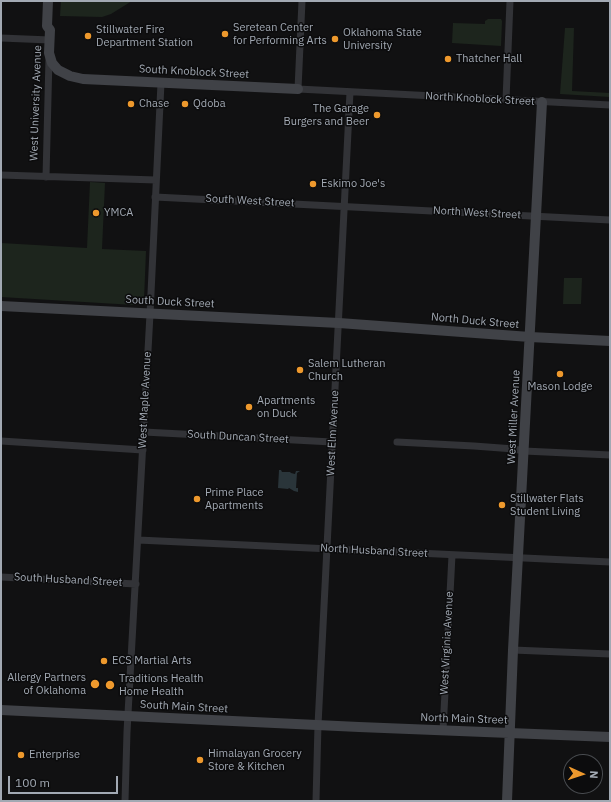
<!DOCTYPE html>
<style>
body{margin:0}
#map{position:relative;width:611px;height:802px;overflow:hidden;background:#111112;font-family:"IBM Plex Sans",sans-serif}
canvas{display:block}
.frame{position:absolute;inset:0;border:2px solid #a2a9b3;pointer-events:none}
.north{position:absolute;left:563px;top:754px;width:40px;height:40px;box-sizing:border-box;background:#0c0c0d;border:1px solid #484b4f;border-radius:50%;rotate:93deg;font-size:11px;font-weight:700;line-height:16px;text-align:center;color:#a2a9b3}
.north::after{content:'';display:block;margin:auto;width:14px;height:18px;background:#ee992d;clip-path:polygon(50% 0,100% 100%,50% 72%,0 100%)}
.scale{position:absolute;left:8px;top:776px;width:110px;height:18px;box-sizing:border-box;border:2px solid #a2a9b3;border-top:0;padding-left:5px;font-size:12px;line-height:14px;white-space:nowrap;color:#a2a9b3;-webkit-text-stroke:3px #0c0c0d;paint-order:stroke}
</style>
<div id="map">
<canvas width="611" height="802"></canvas>
<div class="frame"></div>
<div class="north">N</div>
<div class="scale">100 m</div>
</div>
<script>
const ctx = document.querySelector('canvas').getContext('2d');
ctx.lineJoin = 'round';
function fill(path, color) { ctx.fillStyle = color; ctx.fill(path, 'evenodd'); }
const poly = rows => new Path2D(rows.map(r => 'M' + r).join(''));
function trace(path, color, width, dash) { ctx.strokeStyle = color; ctx.lineWidth = width; ctx.lineCap = dash ? 'butt' : 'round'; ctx.setLineDash(dash || []); ctx.stroke(path); }
function label(font, color, halo, rows, align = 'center') {
  ctx.font = font + ' "IBM Plex Sans",sans-serif'; ctx.lineWidth = 3; ctx.setLineDash([]); ctx.textBaseline = 'middle'; ctx.strokeStyle = halo; ctx.fillStyle = color; for (const [text, x, y, turn = 0] of rows) {
    ctx.save(); ctx.translate(x, y); ctx.rotate((+turn || 0) * Math.PI / 180); ctx.textAlign = isNaN(turn) ? turn : align; if (halo) ctx.strokeText(text, 0, 0); ctx.fillText(text, 0, 0); ctx.restore();
  }
}
const green = poly([
 [61,1,132,1,111,14,102,17,60,16],
 [488,19,501,19,502,21,501,46,452,43,453,23,485,24,485,21],
 [565,28,574,28,572,91,610,93,610,97,560,94],
 [90,182,105,183,102,249,146,251,144,300,134,305,1,297,1,243,87,248],
 [564,278,582,278,581,304,563,304]
]);
const water = poly([
 [279,470,281,470,282,472,290,472,291,473,295,474,296,471,300,471,297,473,296,488,298,488,298,492,294,491,289,488,288,489,278,488]
]);
const street = poly([
 [302,1,298,89,610,105],
 [1,38,50,40],
 [506,100,510,1],
 [1,175,156,180],
 [46,177,49,58],
 [155,197,610,220],
 [144,432,332,442],
 [1,441,143,450],
 [397,442,474,446,514,449,524,451,610,455],
 [138,540,610,562],
 [1,577,136,584],
 [513,650,610,654],
 [443,731,452,555],
 [125,801,127,732,150,314,161,83],
 [316,801,318,725,350,92]
]);
const secondary = poly([
 [48,1,47,26,50,30,49,53,52,63,58,70,70,76,83,79,298,89],
 [1,306,339,323,530,337,610,341],
 [1,710,359,727,610,737],
 [507,801,513,650,542,102]
]);
const markers = [
 [225,34,4,"#ee992d"],
 [88,36,4,"#ee992d"],
 [335,39,4,"#ee992d"],
 [448,59,4,"#ee992d"],
 [131,104,4,"#ee992d"],
 [185,104,4,"#ee992d"],
 [377,115,4,"#ee992d"],
 [313,184,4,"#ee992d"],
 [96,213,4,"#ee992d"],
 [300,370,4,"#ee992d"],
 [560,374,4,"#ee992d"],
 [249,407,4,"#ee992d"],
 [197,499,4,"#ee992d"],
 [502,505,4,"#ee992d"],
 [104,661,4,"#ee992d"],
 [95,684,5,"#ee992d"],
 [110,685,5,"#ee992d"],
 [21,755,4,"#ee992d"],
 [200,760,4,"#ee992d"]
];
const poiNames = [
 ["Seretean Center",233,28],
 ["for Performing Arts",233,41],
 ["Stillwater Fire",96,30],
 ["Department Station",96,43],
 ["Oklahoma State",343,33],
 ["University",343,46],
 ["Thatcher Hall",456,59],
 ["Chase",139,104],
 ["Qdoba",193,104],
 ["The Garage",369,109,"right"],
 ["Burgers and Beer",369,122,"right"],
 ["Eskimo Joe's",321,184],
 ["YMCA",104,213],
 ["Salem Lutheran",308,364],
 ["Church",308,377],
 ["Mason Lodge",560,387,"center"],
 ["Apartments",257,401],
 ["on Duck",257,414],
 ["Prime Place",205,493],
 ["Apartments",205,506],
 ["Stillwater Flats",510,499],
 ["Student Living",510,512],
 ["ECS Martial Arts",112,661],
 ["Allergy Partners",86,678,"right"],
 ["of Oklahoma",86,691,"right"],
 ["Traditions Health",119,679],
 ["Home Health",119,692],
 ["Himalayan Grocery",208,754],
 ["Store & Kitchen",208,767],
 ["Enterprise",29,755]
];
const streetNames = [
 ["South Knoblock Street",194,72,3],
 ["North Knoblock Street",480,99,3],
 ["West University Avenue",36,103,-88],
 ["South West Street",250,201,3],
 ["North West Street",477,213,3],
 ["South Duck Street",170,302,3],
 ["North Duck Street",475,321,5],
 ["West Maple Avenue",145,400,-87],
 ["West Miller Avenue",514,417,-87],
 ["West Elm Avenue",333,433,-87],
 ["South Duncan Street",238,437,3],
 ["North Husband Street",374,551,3],
 ["South Husband Street",68,580,3],
 ["West Virginia Avenue",447,643,-87],
 ["South Main Street",184,707,3],
 ["North Main Street",464,719,2]
];
fill(green, '#1d251d');
fill(water, '#2a353a');
trace(street, '#323337', 7);
trace(secondary, '#404247', 10);
for (const [x, y, r, color] of markers) { const dot = new Path2D(); dot.arc(x, y, r, 0, 2 * Math.PI); ctx.fillStyle = color; ctx.fill(dot); trace(dot, '#0c0c0d', 1.5); }
label('11px', '#a2a9b3', '#0c0c0d', poiNames, 'left');
label('11px', '#a2a9b3', '#0c0c0d', streetNames);
</script>
